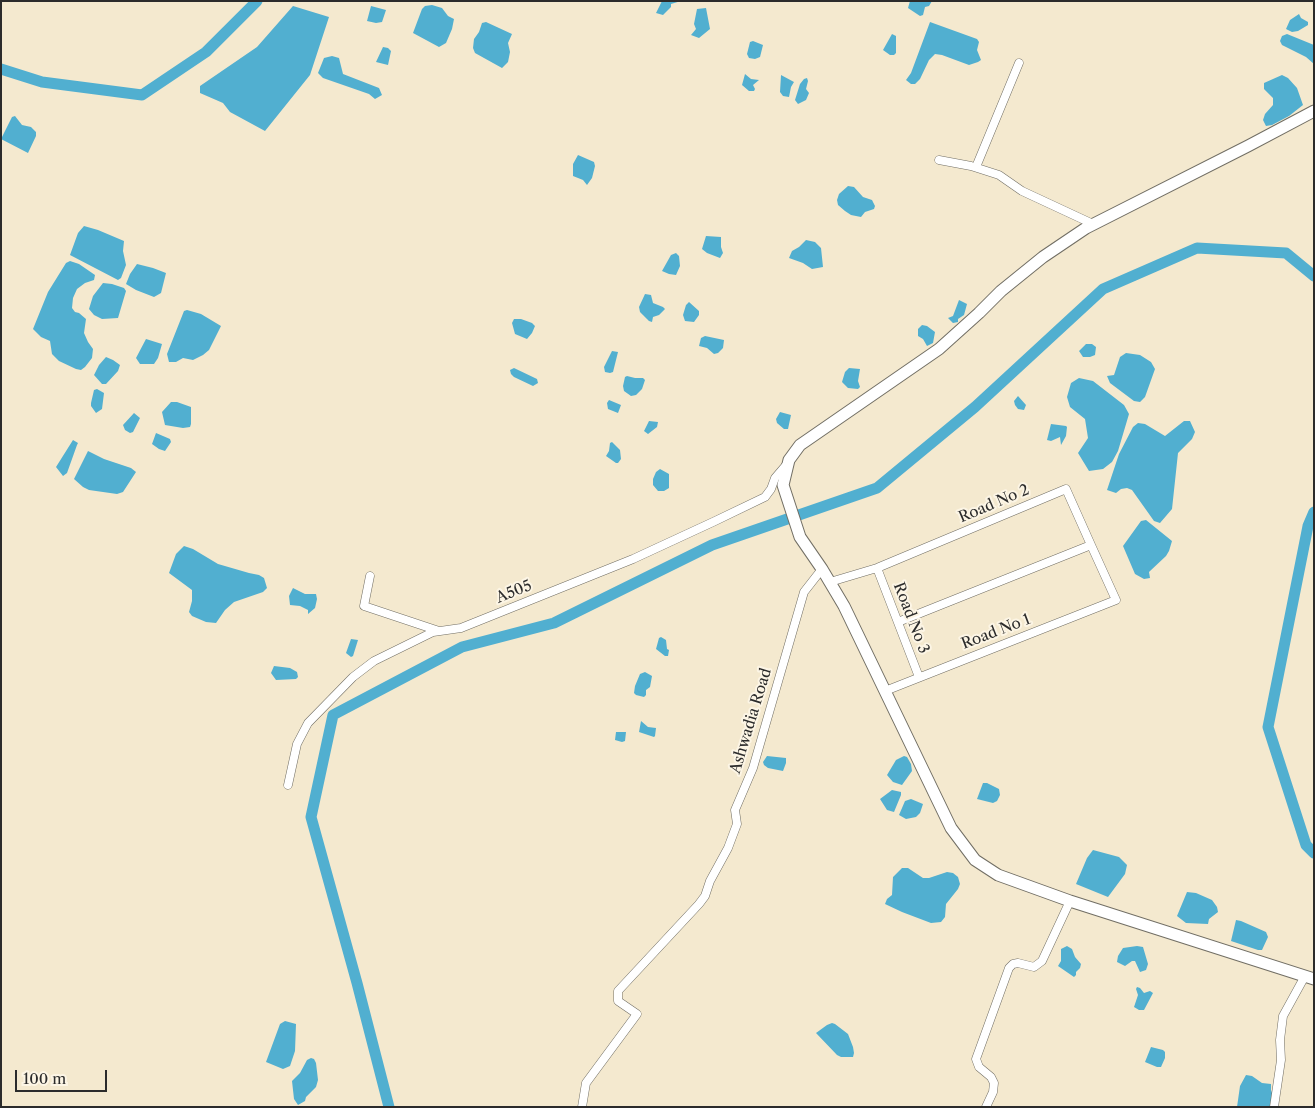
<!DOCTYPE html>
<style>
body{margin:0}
#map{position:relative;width:1315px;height:1108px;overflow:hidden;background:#f4e9cf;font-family:"Libre Caslon Text",serif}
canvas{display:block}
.frame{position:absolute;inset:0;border:2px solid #2b2b2b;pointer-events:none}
.scale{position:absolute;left:15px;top:1070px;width:92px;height:22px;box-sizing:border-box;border:2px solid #2b2b2b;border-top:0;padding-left:6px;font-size:15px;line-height:18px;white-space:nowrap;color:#2b2b2b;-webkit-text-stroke:4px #fcf5e5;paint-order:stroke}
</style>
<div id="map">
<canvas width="1315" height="1108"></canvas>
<div class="frame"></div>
<div class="scale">100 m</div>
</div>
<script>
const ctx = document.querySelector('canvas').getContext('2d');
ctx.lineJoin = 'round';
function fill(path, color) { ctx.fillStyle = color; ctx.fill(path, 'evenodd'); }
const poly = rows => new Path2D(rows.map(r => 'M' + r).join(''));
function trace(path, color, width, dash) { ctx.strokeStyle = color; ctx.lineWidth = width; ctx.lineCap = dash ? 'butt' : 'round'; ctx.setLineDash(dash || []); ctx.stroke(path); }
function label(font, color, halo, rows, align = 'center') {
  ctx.font = font + ' "Libre Caslon Text",serif'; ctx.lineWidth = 4; ctx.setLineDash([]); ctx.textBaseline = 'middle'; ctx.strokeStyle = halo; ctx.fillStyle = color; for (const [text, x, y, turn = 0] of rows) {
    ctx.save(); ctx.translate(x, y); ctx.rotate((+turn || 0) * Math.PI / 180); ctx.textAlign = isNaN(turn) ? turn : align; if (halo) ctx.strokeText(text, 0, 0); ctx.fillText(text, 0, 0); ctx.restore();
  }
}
const water = poly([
 [662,1,681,1,671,4,671,7,663,15,656,13],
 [910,1,932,1,929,6,925,7,923,15,920,16,908,8],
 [432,5,442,8,448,16,454,19,452,29,446,43,439,47,413,33,422,9,425,6],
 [293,6,329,17,310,75,265,131,230,112,223,103,200,93,200,86,257,47],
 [371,6,386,10,382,22,376,23,367,21],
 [706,8,710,29,699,38,691,35,696,29,694,24,697,9],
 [1299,14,1301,18,1308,22,1308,25,1298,31,1292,32,1286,29,1290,20],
 [486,22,512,34,508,43,510,52,508,62,502,68,475,53,473,48,474,39,479,32,482,23],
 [930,22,977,39,979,42,977,50,981,60,978,62,969,65,942,55,935,54,929,60,920,79,915,84,911,84,906,80,911,73],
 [892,34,896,36,896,53,894,55,890,55,883,50],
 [1287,34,1314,45,1314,64,1306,57,1282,45,1280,41,1282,36],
 [753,41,763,45,760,57,755,59,749,58,747,54,750,42],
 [383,47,388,48,391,51,388,65,376,62],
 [332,56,339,58,343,74,379,88,382,95,375,99,369,94,323,78,318,73,324,58],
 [745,74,751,79,759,80,753,85,755,89,754,91,749,91,742,85],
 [781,75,794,82,791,87,789,97,783,96,780,92],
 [1282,75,1288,78,1297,88,1303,105,1289,116,1272,125,1266,126,1263,120,1265,114,1273,105,1273,98,1264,89,1264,83],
 [807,78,808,81,806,89,809,93,806,100,798,104,795,100,800,84,804,79],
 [15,116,22,125,31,127,36,132,36,136,28,153,1,139,12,117],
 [578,155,594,162,595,166,592,178,587,185,583,180,573,176,573,164],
 [848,186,854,187,863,197,872,200,875,206,874,209,865,212,861,217,851,215,845,211,838,205,837,200,839,194],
 [84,226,98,230,124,241,123,251,126,265,121,278,118,280,70,255,78,233],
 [706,236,721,237,721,247,723,253,720,258,707,253,702,249],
 [806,240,815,242,821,248,823,267,812,269,803,263,789,258,792,251,799,247],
 [676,253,679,256,680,266,676,275,669,274,662,271,671,255],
 [70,261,79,264,95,275,94,280,85,283,77,289,73,298,72,308,75,312,79,313,86,319,84,333,88,342,93,349,92,358,85,367,81,370,76,369,59,361,52,354,50,341,41,337,33,329,48,292,66,263],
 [137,264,153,268,166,273,161,293,154,297,136,290,126,284,130,274],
 [103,283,112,284,124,288,126,291,118,318,102,319,94,315,89,309,93,296],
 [645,294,651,295,653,303,663,307,665,309,659,315,653,317,652,322,649,321,640,312,639,307],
 [959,300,967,304,964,315,958,319,958,322,953,323,948,318,953,316],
 [689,302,699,311,699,315,694,322,685,321,683,315,686,305],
 [187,310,201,314,221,326,209,350,203,355,193,360,183,358,176,362,169,362,167,354,184,311],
 [514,319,521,319,532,323,535,326,532,333,527,339,515,334,512,323],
 [922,325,927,326,935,332,933,343,927,346,923,339,918,336,918,329],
 [705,336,724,340,723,348,718,353,714,354,707,348,699,346,701,338],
 [146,339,162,344,158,358,154,364,140,364,136,358],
 [1086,344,1092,344,1096,347,1095,355,1090,357,1083,357,1079,351],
 [612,351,618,352,613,372,610,373,605,372,604,367],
 [1126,353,1140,355,1151,362,1155,369,1145,397,1140,402,1134,401,1110,383,1107,376,1114,375,1120,357],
 [106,357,113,360,120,365,118,371,106,384,102,384,94,375,99,365],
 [514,368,537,379,538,383,533,386,514,377,511,374,510,370],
 [849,368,860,369,858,381,860,387,858,389,848,388,842,382,845,372],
 [627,376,635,378,643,378,645,380,642,389,636,395,631,396,624,391,623,386,625,377],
 [1079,378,1093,381,1124,405,1129,414,1118,451,1112,462,1103,469,1089,471,1078,453,1088,438,1085,419,1070,407,1067,397,1071,383],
 [97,389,104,393,102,409,96,413,91,406,91,403,94,390],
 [1018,396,1026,405,1024,410,1018,409,1015,405,1014,401],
 [609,400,621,405,618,413,608,409,607,403],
 [171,402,177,402,191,407,191,424,190,427,183,428,165,425,162,412],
 [780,412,791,415,788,429,784,429,777,423,776,419],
 [134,413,140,418,133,432,130,433,125,430,123,425],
 [649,421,658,422,657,427,648,434,644,431],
 [1184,421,1190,421,1195,432,1192,439,1178,453,1172,509,1160,523,1154,521,1132,490,1127,488,1121,489,1116,493,1107,490,1119,454,1133,427,1138,423,1145,424,1165,436],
 [1051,424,1066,426,1067,427,1066,436,1061,445,1060,437,1051,441,1047,440],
 [156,433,170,439,171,442,165,451,159,449,152,444],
 [73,440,78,443,77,445,67,473,63,476,56,467],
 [612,442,620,450,621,459,618,463,616,463,606,456,609,451,610,443],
 [88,451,104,459,131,468,136,472,123,492,117,494,89,490,83,487,74,479],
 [660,469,669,474,669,488,664,491,658,491,653,485,653,479,656,472],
 [1146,520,1172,541,1169,551,1166,556,1149,572,1150,578,1144,579,1135,574,1123,546,1141,521],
 [184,546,193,549,218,564,249,573,259,575,264,578,267,588,263,592,234,602,225,610,216,623,206,622,192,616,189,612,192,601,192,590,169,573,176,554],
 [293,588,305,594,316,594,317,599,315,608,308,614,308,610,300,606,290,605,289,596],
 [661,637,666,640,667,649,669,650,668,656,665,656,656,649,659,638],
 [351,639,358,640,353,656,351,657,346,653],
 [274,666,290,668,297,672,298,677,296,679,276,680,271,673],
 [645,672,652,676,650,687,646,690,646,695,644,697,636,695,634,693,635,686,640,674],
 [641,721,648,727,656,728,655,736,654,737,639,732],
 [616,732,626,732,625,741,622,742,615,740],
 [767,756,786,758,786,763,783,771,768,768,764,765,763,762],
 [904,756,907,757,911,764,912,771,902,785,893,782,887,775,896,760],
 [983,783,987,783,999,789,1000,795,997,801,993,803,977,799],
 [892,790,901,792,901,795,894,812,887,810,880,799],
 [911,799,923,804,920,813,916,817,906,819,899,815,905,801],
 [1093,850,1119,857,1127,865,1125,874,1108,897,1076,884,1087,858],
 [902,868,908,868,923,878,929,878,947,872,953,873,958,877,960,884,958,889,946,904,945,917,941,922,931,923,902,912,885,904,887,899,892,895,893,877],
 [1187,892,1196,893,1212,900,1217,907,1218,912,1209,919,1208,924,1186,923,1177,916],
 [1236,920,1241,921,1266,932,1268,937,1262,950,1258,950,1231,941],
 [1067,946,1072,949,1075,957,1081,964,1080,968,1076,972,1076,975,1074,977,1058,966,1061,961,1061,949],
 [1137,946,1143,947,1148,964,1146,970,1140,972,1135,961,1132,961,1125,966,1117,962,1118,956,1123,948],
 [1137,987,1140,988,1144,993,1150,991,1153,993,1144,1010,1139,1010,1134,1007,1138,995,1136,989],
 [285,1021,296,1024,295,1051,290,1066,283,1069,266,1062,280,1024],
 [832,1023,835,1024,848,1034,853,1047,854,1053,853,1057,841,1057,837,1055,816,1033,827,1025],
 [1151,1047,1163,1050,1165,1052,1165,1058,1161,1067,1157,1067,1145,1062],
 [311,1058,314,1059,316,1063,318,1080,316,1087,306,1097,305,1101,298,1105,294,1099,292,1081,300,1073,307,1060],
 [1246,1075,1252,1076,1262,1083,1271,1084,1271,1090,1274,1099,1271,1107,1237,1107,1240,1086]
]);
const river = poly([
 [1,69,42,82,142,95,206,52,257,1],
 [1314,512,1308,526,1268,727,1306,845,1314,853],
 [389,1107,357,983,311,817,333,715,462,647,554,623,712,545,877,488,975,407,1103,289,1197,248,1286,253,1314,276]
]);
const minor = poly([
 [939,160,971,166,999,175,1022,191,1093,224],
 [976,167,1019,63],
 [877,568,919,677],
 [370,576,364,606,439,631],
 [830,582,877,568,1066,489,1091,545],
 [885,691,1116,600,1091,545,898,622],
 [288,785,297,744,308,723,353,677,374,661,433,632,461,628,633,559,713,522,765,497,771,489,775,478,787,464],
 [582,1107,586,1083,637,1014,618,1001,618,991,699,904,705,896,710,881,728,848,737,824,735,810,753,768,804,592,822,569],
 [986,1107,993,1092,994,1083,991,1077,979,1067,976,1059,1009,968,1013,964,1018,963,1034,967,1042,961,1070,901],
 [1274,1107,1281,1060,1280,1040,1283,1016,1305,976]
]);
const primary = poly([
 [1314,111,1248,146,1086,228,1043,257,1001,291,979,313,939,349,800,445,789,460,783,485,800,537,822,569,844,606,951,828,975,860,998,875,1070,901,1314,979]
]);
const streetNames = [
 ["Road No 2",994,504,-23],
 ["A505",514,592,-22],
 ["Road No 3",911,618,69],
 ["Road No 1",996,632,-21],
 ["Ashwadia Road",751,721,-73]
];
fill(water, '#51afd0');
trace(river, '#51afd0', 11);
trace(minor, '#716e64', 9);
trace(primary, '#716e64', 13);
trace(minor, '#fff', 8);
trace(primary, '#fff', 11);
label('15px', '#2b2b2b', '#fcf5e5', streetNames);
</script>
